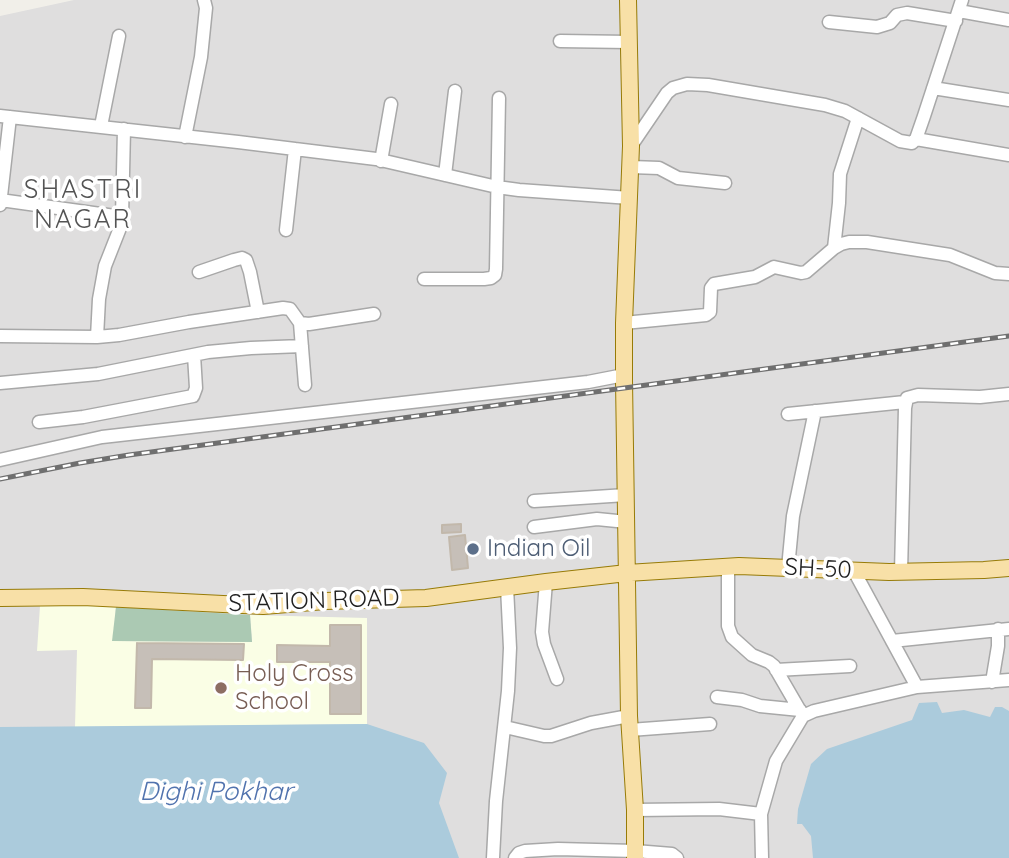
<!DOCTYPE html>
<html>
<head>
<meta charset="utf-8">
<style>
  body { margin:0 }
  canvas { display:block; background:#f1efe9 }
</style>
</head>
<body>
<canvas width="1009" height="858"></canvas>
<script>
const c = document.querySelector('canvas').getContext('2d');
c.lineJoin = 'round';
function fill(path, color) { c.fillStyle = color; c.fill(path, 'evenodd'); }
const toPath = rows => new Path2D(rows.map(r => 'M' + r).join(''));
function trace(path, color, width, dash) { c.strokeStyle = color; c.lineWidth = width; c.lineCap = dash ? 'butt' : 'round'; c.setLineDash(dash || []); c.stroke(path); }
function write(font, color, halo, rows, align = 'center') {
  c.font = font + ' Quicksand,sans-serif'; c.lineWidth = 7; c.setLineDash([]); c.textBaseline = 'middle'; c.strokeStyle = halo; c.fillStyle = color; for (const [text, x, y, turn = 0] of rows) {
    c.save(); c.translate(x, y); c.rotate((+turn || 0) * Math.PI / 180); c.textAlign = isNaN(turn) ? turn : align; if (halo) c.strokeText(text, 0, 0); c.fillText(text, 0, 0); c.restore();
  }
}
fill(toPath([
  [74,0,1009,0,1009,858,0,858,0,16]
]), '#dfdede');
fill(toPath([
  [82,604,116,607,113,641,252,642,250,615,367,618,367,724,75,727,77,650,37,651,40,606]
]), '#fafee5');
fill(toPath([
  [116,607,250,615,252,642,112,641]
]), '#abc9b3');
fill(toPath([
  [937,702,942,713,964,710,990,717,995,707,1002,707,1009,711,1009,858,813,858,811,836,802,824,797,824,798,809,811,764,827,749,912,720,919,703],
  [367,724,424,743,447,773,439,803,459,858,0,858,0,727]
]), '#abcbdc');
const building = toPath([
  [461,524,461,532,442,533,442,525,461,524],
  [465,535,468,568,452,570,449,537,465,535],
  [330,625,361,625,361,714,330,714,330,662,277,662,277,645,330,646,330,625],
  [137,643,244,644,243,660,152,659,151,708,135,708,137,643]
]);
fill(building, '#c6bfb8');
trace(building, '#c2b8ab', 2);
const minor = toPath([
  [959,11,1009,20],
  [829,22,877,27,890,23,897,15,907,13,956,21],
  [560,41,629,42],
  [933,88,1009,100],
  [0,116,238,142,376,159,497,187,519,190,630,198],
  [101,126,119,36],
  [185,137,201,57,206,8,204,0],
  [916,139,1009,155],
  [631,146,667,93,673,88,687,84,708,85,825,105,845,111,900,141,912,143,916,139,924,116,962,0],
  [381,161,391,104],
  [631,167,659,168,678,178,725,183],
  [445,175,455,91],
  [0,200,122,217],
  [0,205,10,117],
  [286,230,295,149],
  [834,248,839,203,840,174,858,118],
  [199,272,234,260,242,258,246,260,250,272,258,312],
  [424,279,484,279,491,278,495,275,496,269,499,98],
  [300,323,305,385],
  [624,323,706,315,710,312,711,288,714,284,755,277,774,267,801,273,806,272,834,248,841,244,849,242,867,242,950,255,995,273,1009,274],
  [0,336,97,337,119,335,189,322,283,308,290,309,300,323,309,324,374,314],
  [97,337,99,299,105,266,120,228,122,217,124,129],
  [0,383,98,374,208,352,251,348,302,346],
  [788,414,905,402],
  [39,422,83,417,193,396,196,388,194,355],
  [0,460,102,437,588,382,624,375],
  [534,501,626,495],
  [534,527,597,519,627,522],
  [728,567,728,626,732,637,752,655,769,662,774,666,803,716],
  [788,568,793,516,815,411],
  [854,571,917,687],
  [901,572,905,408,907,398,918,395,980,397,1009,394],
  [546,582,542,632,544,644,557,679],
  [892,641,1009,629],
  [776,670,850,666],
  [992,682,998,646,998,629],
  [717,697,742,700,760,706,800,710],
  [505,727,544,736,551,736,591,723,629,716],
  [630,730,710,724],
  [635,810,719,809,761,814],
  [493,858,496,801,508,691,510,648,507,587],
  [515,858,519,853,525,851,558,849,635,851,672,854,677,858],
  [762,858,761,814,776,761,803,716,814,711,917,687,1009,680]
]);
const major = toPath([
  [628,0,631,146,624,323,624,381,629,716,635,810,635,858],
  [0,598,83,597,263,606,325,601,426,598,546,582,627,573,739,566,889,572,984,570,1009,568]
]);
trace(minor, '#a8a8a8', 15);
trace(major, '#977b07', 18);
trace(minor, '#fff', 12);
trace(major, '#f8e0a7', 16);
const rail = toPath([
  [0,479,80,463,129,455,1009,336]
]);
trace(rail, '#6f6f6f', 5);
trace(rail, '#fff', 2.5, [8]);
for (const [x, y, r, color] of [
  [473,549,7,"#5c6f8a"],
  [221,688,7,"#8d6e63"]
]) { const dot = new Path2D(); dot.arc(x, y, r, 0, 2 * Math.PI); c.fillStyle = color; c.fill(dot); trace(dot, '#fff', 2.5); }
write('24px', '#4e5e75', '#fff', [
  ["Indian Oil",487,549]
], 'left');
write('24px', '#212121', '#fff', [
  ["SH-50",818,569,3],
  ["STATION ROAD",314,601,-2]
]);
write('24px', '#785e54', '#fff', [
  ["Holy Cross",235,674],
  ["School",235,702]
], 'left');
c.letterSpacing = '2px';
write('26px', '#545454', '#fff', [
  ["SHASTRI",83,190],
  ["NAGAR",83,220]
]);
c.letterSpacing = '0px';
write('italic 26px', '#5173ae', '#fff', [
  ["Dighi Pokhar",216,792]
]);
</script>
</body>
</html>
